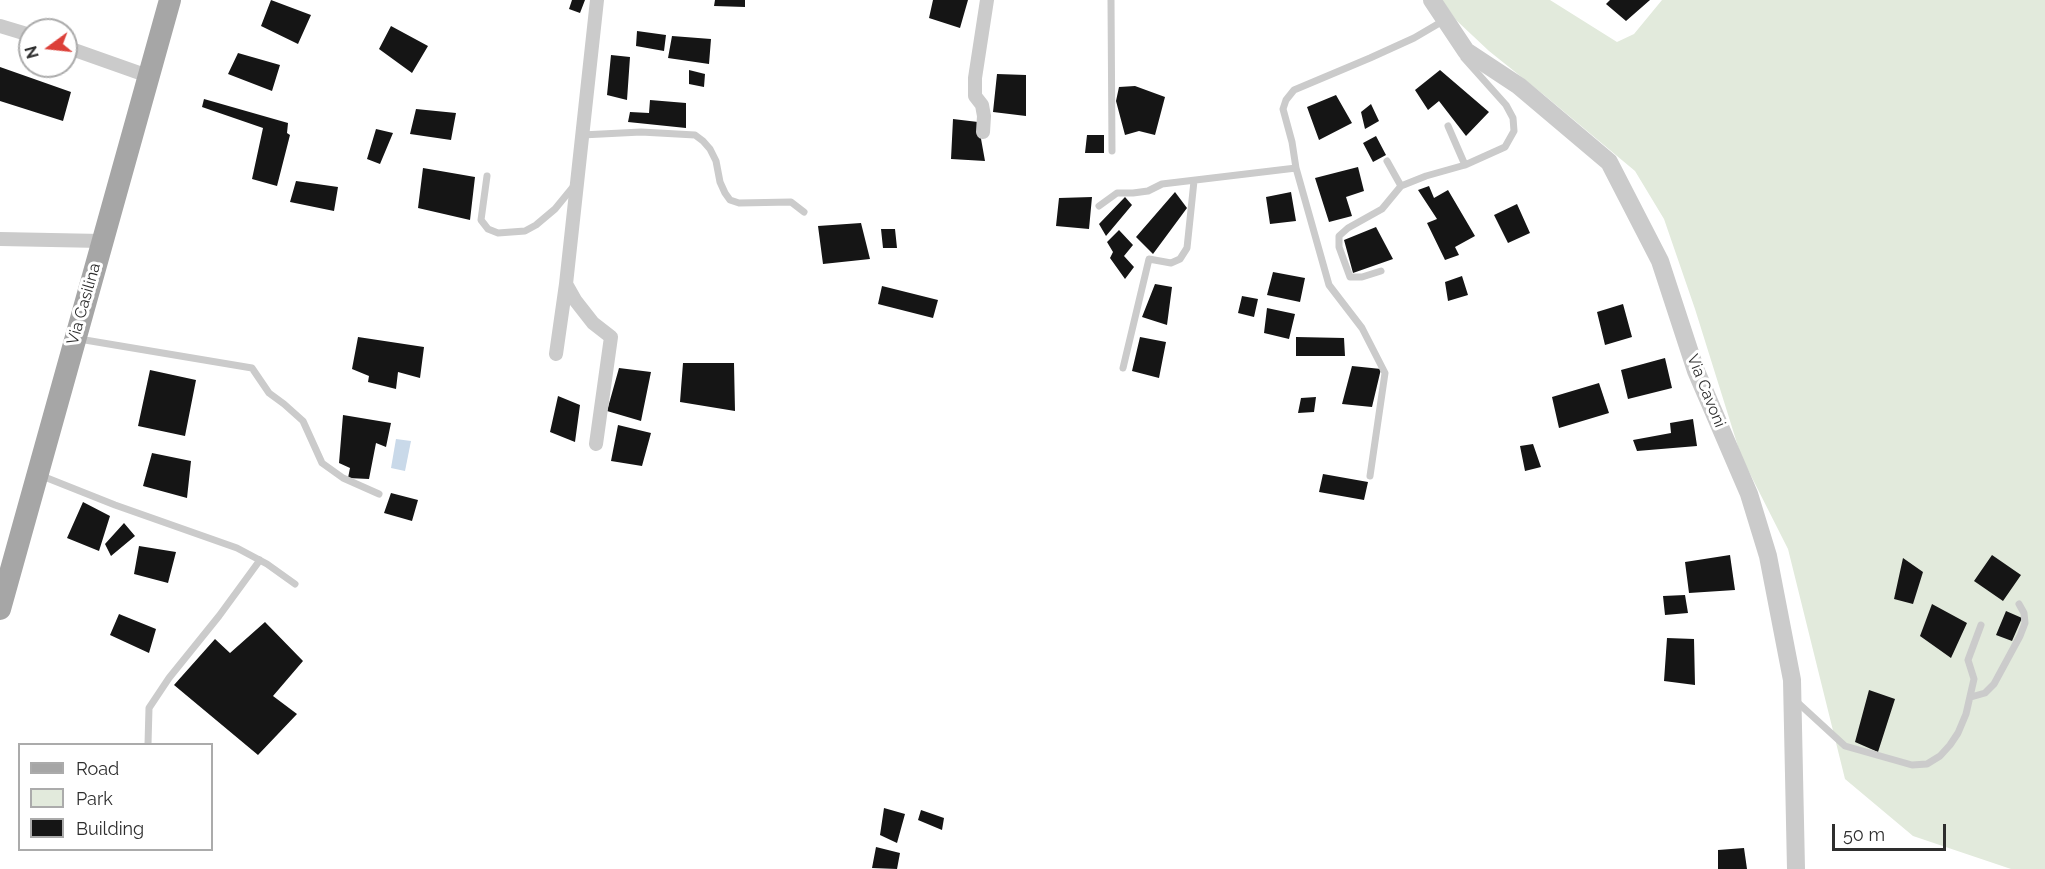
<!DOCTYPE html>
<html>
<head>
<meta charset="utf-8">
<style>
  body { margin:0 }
  #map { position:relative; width:2045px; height:869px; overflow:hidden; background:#fff; font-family:Raleway,sans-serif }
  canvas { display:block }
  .legend { position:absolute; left:18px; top:743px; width:195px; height:108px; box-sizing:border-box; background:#fff; border:2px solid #ababab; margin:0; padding:8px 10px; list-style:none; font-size:18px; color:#2e2e2e }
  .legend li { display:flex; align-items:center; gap:12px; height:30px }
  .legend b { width:30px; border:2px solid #ababab }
  .north { position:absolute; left:18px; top:18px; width:60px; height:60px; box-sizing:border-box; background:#fff; border:2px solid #ababab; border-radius:50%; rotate:255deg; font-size:16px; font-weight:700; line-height:24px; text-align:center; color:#2e2e2e }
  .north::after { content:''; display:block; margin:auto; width:21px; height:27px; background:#dc4039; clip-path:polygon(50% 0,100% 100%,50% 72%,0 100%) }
  .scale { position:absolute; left:1832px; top:824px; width:114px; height:27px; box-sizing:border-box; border:3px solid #2e2e2e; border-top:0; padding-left:8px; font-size:18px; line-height:21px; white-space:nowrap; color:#2e2e2e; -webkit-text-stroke:4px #fff; paint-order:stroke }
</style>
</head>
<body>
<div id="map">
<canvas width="2045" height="869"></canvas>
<ul class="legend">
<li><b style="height:8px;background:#a6a6a6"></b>Road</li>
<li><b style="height:16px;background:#e2eadc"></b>Park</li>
<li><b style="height:16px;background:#151515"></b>Building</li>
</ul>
<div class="north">N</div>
<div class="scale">50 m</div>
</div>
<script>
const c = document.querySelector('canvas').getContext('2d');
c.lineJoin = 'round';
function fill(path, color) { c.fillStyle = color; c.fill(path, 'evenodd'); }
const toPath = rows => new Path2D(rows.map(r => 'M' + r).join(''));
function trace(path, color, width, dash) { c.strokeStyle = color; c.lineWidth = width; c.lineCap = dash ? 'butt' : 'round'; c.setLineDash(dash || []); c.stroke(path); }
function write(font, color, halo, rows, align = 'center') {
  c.font = font + ' Raleway,sans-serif'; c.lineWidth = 6; c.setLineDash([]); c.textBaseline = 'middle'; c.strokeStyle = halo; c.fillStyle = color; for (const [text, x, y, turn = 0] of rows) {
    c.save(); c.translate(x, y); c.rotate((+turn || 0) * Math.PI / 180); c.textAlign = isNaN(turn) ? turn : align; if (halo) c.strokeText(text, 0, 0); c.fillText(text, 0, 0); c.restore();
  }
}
fill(toPath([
  [1442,0,1550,0,1617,42,1634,34,1662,0,2045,0,2045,869,2011,869,1913,836,1845,779,1788,549,1741,456,1695,309,1664,219,1635,171,1544,95,1489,51,1456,20]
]), '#e2eadc');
fill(toPath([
  [396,439,411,441,405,471,391,468]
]), '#c9d9e9');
fill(toPath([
  [271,0,311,15,298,44,261,26],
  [572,0,585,0,580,13,569,9],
  [715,0,745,0,745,7,714,6],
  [933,0,968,0,960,28,929,18],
  [1610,0,1650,0,1626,21,1606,4],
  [391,26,428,46,412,73,379,49],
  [637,31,666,35,664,51,636,46],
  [672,36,711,39,709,64,668,58],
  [238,53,280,65,272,91,228,74],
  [611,55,630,57,627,100,607,95],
  [0,67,71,92,63,121,0,101],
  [689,70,705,74,704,87,689,84],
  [1440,70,1489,112,1466,136,1439,101,1428,110,1415,90],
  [997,74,1026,75,1026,116,993,112],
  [1135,86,1165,97,1155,135,1139,131,1125,135,1116,101,1119,87],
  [1336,95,1352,123,1319,140,1307,107],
  [204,99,288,123,287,133,290,135,277,186,252,179,263,128,202,107],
  [650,100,686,103,686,128,628,122,630,112,649,113],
  [1371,104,1379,121,1365,129,1361,112],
  [416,109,456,113,451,140,410,134],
  [953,119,978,122,985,161,951,159],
  [376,129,393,133,380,164,367,159],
  [1087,135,1104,135,1104,153,1085,153],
  [1376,136,1386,155,1373,162,1363,143],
  [1358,167,1364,191,1346,197,1352,216,1329,222,1315,178],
  [423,168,475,177,470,220,418,208],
  [296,181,338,187,334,211,290,202],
  [1429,186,1434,198,1448,190,1475,236,1455,247,1459,255,1445,260,1427,223,1437,219,1418,190],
  [1175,192,1187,208,1153,254,1136,237],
  [1291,192,1296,221,1270,224,1266,197],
  [1092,197,1089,229,1056,226,1059,198],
  [1125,197,1132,205,1106,236,1099,224],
  [1517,204,1530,233,1508,243,1494,215],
  [861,223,870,259,823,264,818,226],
  [1376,227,1393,259,1353,273,1344,240],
  [881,229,895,229,897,248,883,248],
  [1119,230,1133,245,1124,256,1134,267,1125,279,1110,258,1113,252,1107,242],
  [1273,272,1305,278,1300,302,1267,295],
  [1462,276,1468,295,1448,301,1445,282],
  [1155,284,1172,287,1167,325,1142,317],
  [882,286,938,300,933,318,878,304],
  [1242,296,1258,299,1254,317,1238,313],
  [1623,304,1632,337,1605,345,1597,312],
  [1267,308,1295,314,1289,339,1264,333],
  [358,337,424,347,420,378,398,372,396,389,368,382,369,376,352,369],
  [1140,337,1166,342,1159,378,1132,371],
  [1296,337,1344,338,1345,356,1296,356],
  [1665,358,1672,388,1628,399,1621,370],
  [683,363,734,363,735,411,680,402],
  [1352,366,1381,369,1372,407,1342,404],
  [619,368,651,372,641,421,607,411],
  [150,370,196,380,185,436,138,426],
  [1599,383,1609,413,1559,428,1552,397],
  [558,396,580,405,575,442,550,432],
  [1316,397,1314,412,1298,413,1301,398],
  [343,415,391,423,386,447,376,443,369,479,348,478,350,468,339,463],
  [1693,419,1697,446,1637,451,1633,440,1671,433,1670,423],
  [618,425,651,433,642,466,611,461],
  [1533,444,1541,467,1525,471,1520,446],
  [152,453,191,461,187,498,143,486],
  [1323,474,1368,482,1364,500,1319,492],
  [391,493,418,500,412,521,384,513],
  [83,502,110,516,99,551,67,538],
  [124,523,135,536,111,556,105,544],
  [139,546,176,552,168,583,134,574],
  [1730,555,1735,590,1689,593,1685,562],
  [1992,555,2021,575,2003,601,1974,581],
  [1903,558,1923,572,1913,604,1894,599],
  [1685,595,1688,613,1665,615,1663,596],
  [1932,604,1967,623,1951,658,1920,636],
  [2006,611,2022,618,2012,641,1996,635],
  [119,614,156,629,149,653,110,635],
  [265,622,303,661,273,696,297,714,258,755,174,685,215,639,230,653],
  [1667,638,1694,639,1695,685,1664,681],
  [1869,690,1895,699,1878,752,1855,742],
  [884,808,905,814,897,843,880,835],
  [921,810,944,818,942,830,918,820],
  [876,847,900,853,897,869,872,868],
  [1744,848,1747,869,1718,869,1718,850]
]), '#151515');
trace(toPath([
  [1111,0,1112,151],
  [1448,126,1465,165],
  [582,135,641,132,695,135,703,141,710,149,716,161,720,182,725,193,730,200,739,203,791,202,804,212],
  [1387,161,1401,186],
  [1296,168,1292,142,1283,109,1286,100,1294,90,1370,58,1414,38,1443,21],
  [487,176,481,220,488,229,498,233,525,231,536,225,555,209,573,187],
  [1099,206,1117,193,1133,193,1148,191,1162,184,1296,168,1329,285,1362,328,1385,373,1370,476],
  [1381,271,1362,277,1350,277,1339,247,1339,236,1348,228,1382,209,1401,186,1426,176,1465,165,1505,147,1514,131,1513,118,1506,105,1464,58],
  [79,339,252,368,269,393,284,404,303,421,322,463,343,478,379,494],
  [1123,368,1149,259,1171,263,1180,259,1187,248,1194,181],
  [42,476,115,505,237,548,267,564,295,584],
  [1971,697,1985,693,1994,684,2020,636,2025,623,2024,613,2019,604],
  [1796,701,1845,746,1912,765,1927,764,1940,756,1950,745,1958,733,1966,714,1974,679,1968,660,1981,625],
  [148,744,149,708,169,678,219,616,260,560]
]), '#cbcbcb', 7);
trace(toPath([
  [0,26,30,35],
  [66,47,148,76],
  [983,132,984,116,982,105,975,96,975,78,987,0],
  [0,239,102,241],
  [556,354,566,284],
  [596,444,611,337,593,323,575,300,566,284,597,0]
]), '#cbcbcb', 14);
trace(toPath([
  [1432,0,1466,51,1519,86,1609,162,1660,261,1696,371,1749,494,1768,556,1792,680,1796,869]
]), '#cbcbcb', 18);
trace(toPath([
  [0,609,170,0]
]), '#a6a6a6', 22);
write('16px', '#2e2e2e', '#fff', [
  ["Via Casilina",84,304,-74],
  ["Via Cavoni",1706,391,68]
]);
</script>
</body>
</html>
